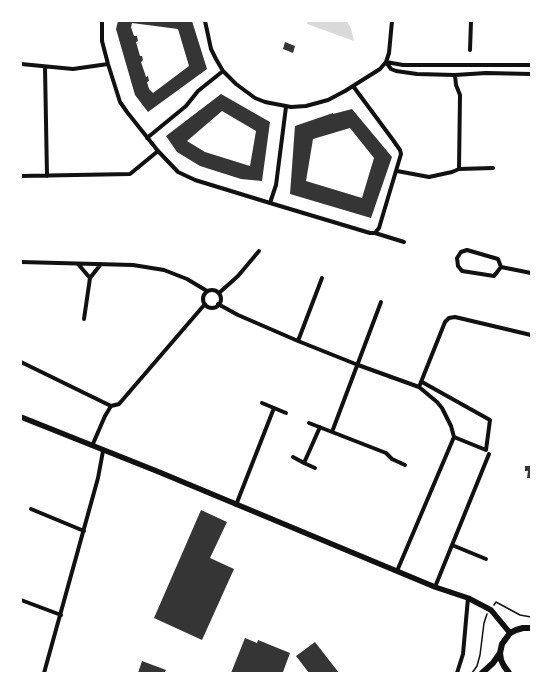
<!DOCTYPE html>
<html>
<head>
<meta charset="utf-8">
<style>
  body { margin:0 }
  #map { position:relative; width:552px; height:694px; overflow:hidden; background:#fff; font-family:"IBM Plex Sans",sans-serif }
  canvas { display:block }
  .frame { position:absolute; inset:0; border:22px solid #fff; pointer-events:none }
</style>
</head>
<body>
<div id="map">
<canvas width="552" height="694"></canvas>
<div class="frame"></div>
</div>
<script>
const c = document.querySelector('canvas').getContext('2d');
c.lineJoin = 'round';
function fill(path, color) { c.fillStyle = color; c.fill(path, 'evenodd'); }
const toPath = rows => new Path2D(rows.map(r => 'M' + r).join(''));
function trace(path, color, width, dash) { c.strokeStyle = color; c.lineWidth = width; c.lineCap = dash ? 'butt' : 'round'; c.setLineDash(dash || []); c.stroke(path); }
fill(toPath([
  [307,21,347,21,351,29,354,41,307,24]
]), '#d9d9d9');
fill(toPath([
  [118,21,192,21,207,69,148,112,135,95,116,29],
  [132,23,178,29,189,66,153,93,149,89,147,82,149,81,148,76,146,77,141,62,143,60,142,56,140,56,136,42,138,41,137,36,134,36,131,27],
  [285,42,295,46,293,53,283,49],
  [221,94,270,122,262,181,241,179,200,166,177,152,166,136],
  [222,111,256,131,250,166,205,152,187,141],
  [352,109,392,157,371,218,290,194,295,126,333,113,333,114],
  [350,128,374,158,362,198,306,181,313,139],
  [525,466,531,466,531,478,527,478,528,471,525,471],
  [201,510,227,522,210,558,234,569,202,640,154,618],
  [245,638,257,643,258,640,290,653,283,672,286,673,231,673],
  [315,642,339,673,309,673,296,656],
  [142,661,166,670,164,673,138,673]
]), '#353535');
trace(toPath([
  [494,605,496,602,520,615,531,617],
  [472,673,477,666,480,655,484,623,487,614]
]), '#111', 1.5);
trace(toPath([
  [102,21,102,41,108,64,120,102,127,112,158,151,178,172,195,180,270,203,370,233,375,233,379,228,401,154,400,150,393,140,353,86],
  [205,21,211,49,216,59,223,71,236,84,255,98,265,102,291,107,306,106,328,100,345,91,380,69,386,62,389,53,392,21],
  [470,50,471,21],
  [386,62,391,69,396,71,417,74,455,75,486,73,531,74],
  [386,62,403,65,531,65],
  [21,64,73,69,108,64],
  [45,67,47,176],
  [455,75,456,85,460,95,459,169],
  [147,138,186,106,198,91,223,71],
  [397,171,429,177,452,172,459,169,493,168],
  [21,176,130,174,158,151],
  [270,203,276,185,286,107],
  [375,233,404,242],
  [467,250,498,259,501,267,494,276,462,271,458,266,457,258,461,252,467,250],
  [21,262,133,265,164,270,187,279,207,291],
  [78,264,90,278,84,319],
  [501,267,531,273],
  [90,278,101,264],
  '203 299a9 9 0 1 1 18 0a9 9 0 1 1-18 0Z',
  [219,293,238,276,259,251],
  [218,304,238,315,298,341,358,365,419,387,437,402,442,408,451,426,454,437],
  [298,341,322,278],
  [21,362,111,406],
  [422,382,490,420,486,450,454,437],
  [419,387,445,322,449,318,455,317,531,335],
  [274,408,286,413],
  [309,423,386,453,392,459,405,465],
  [332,432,381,302],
  [92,446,105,416,111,406,119,404,205,304],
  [293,457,304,463,320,427],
  [304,463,315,468],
  [236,505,274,408,262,403],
  [31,509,84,531],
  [452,545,486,559],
  [397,571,454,437],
  [435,587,489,454],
  [21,600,61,615],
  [44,673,98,478,103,451],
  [457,673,463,654,468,598]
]), '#111', 4);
trace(toPath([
  [21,417,159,472,435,587,468,598,491,610,510,633]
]), '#111', 5.5);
trace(toPath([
  [482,673,493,663,500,653],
  [509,673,504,666,501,660,500,653,502,644,510,633,516,630,523,628,531,628]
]), '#111', 6);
</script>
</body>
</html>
